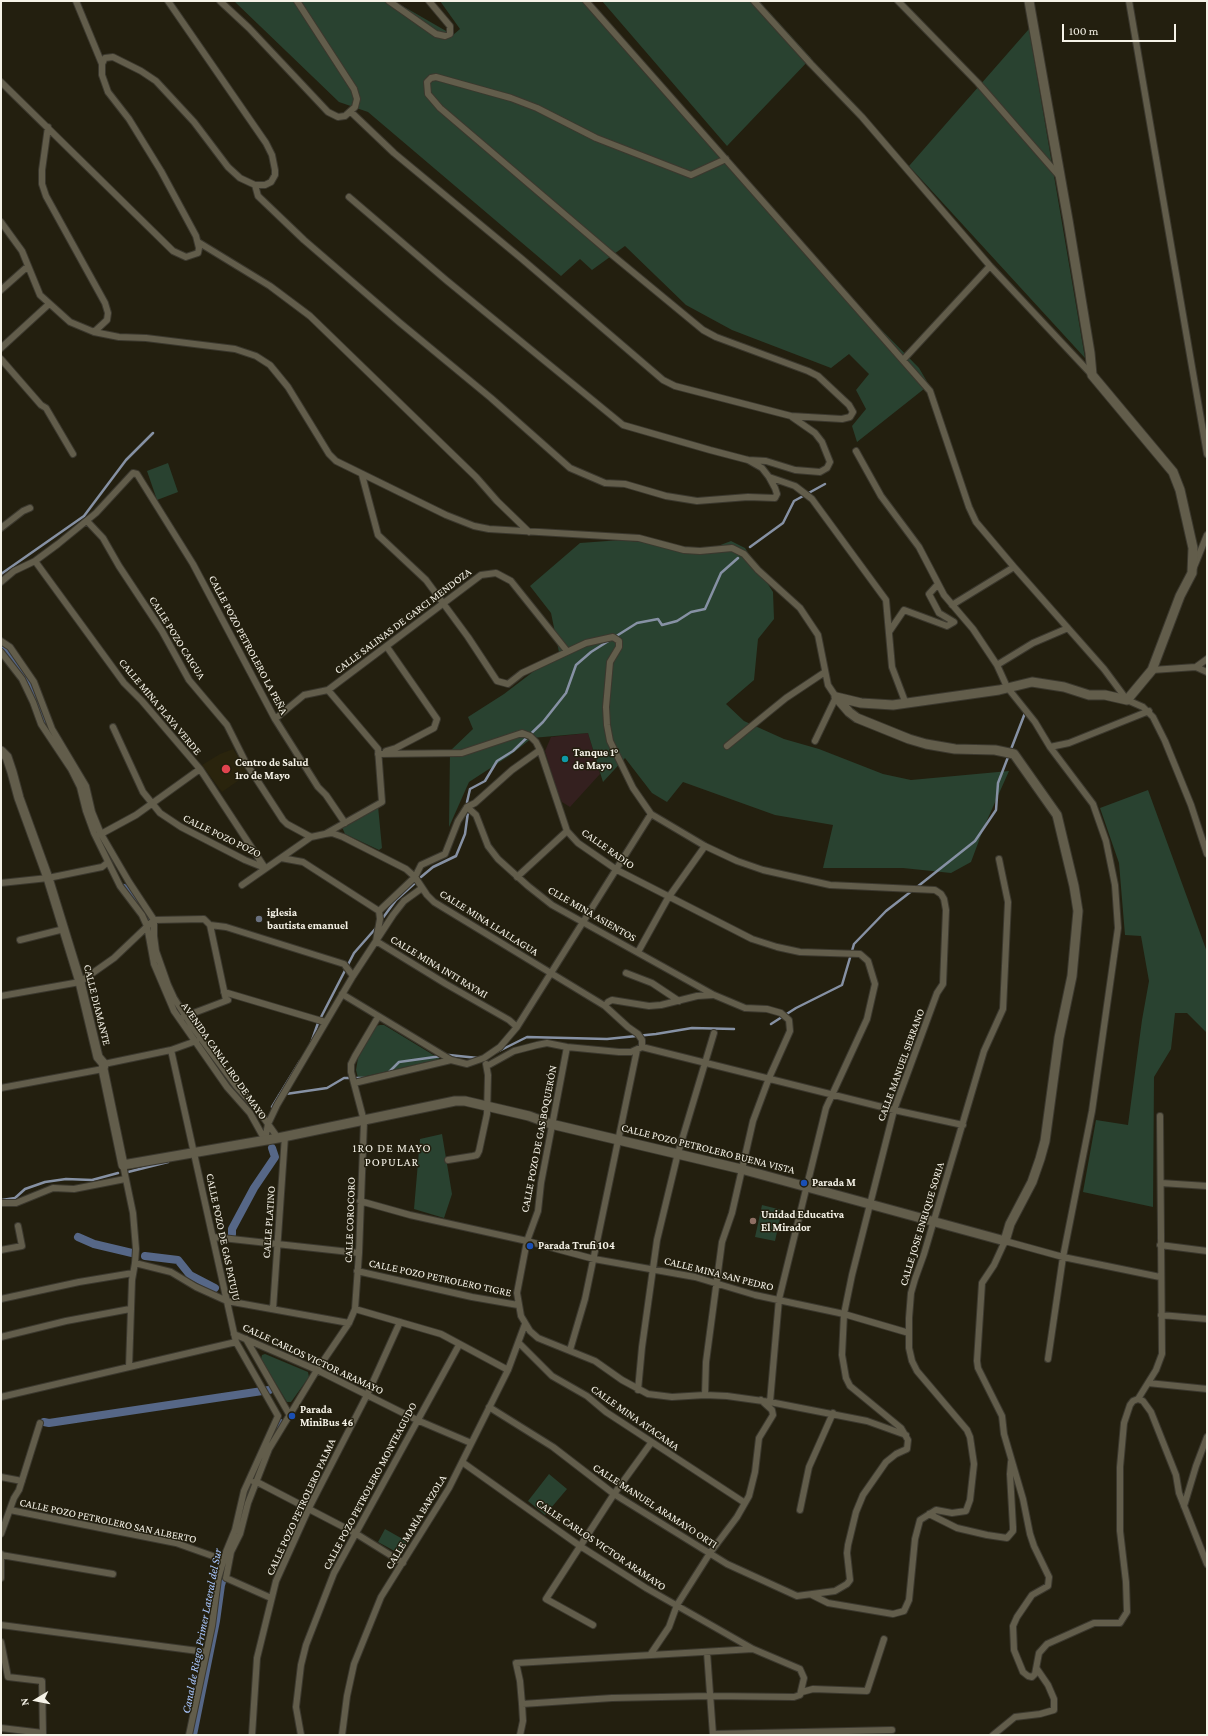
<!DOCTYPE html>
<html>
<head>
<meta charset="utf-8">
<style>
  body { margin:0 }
  #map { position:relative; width:1208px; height:1736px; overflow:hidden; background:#231f0f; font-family:"Crimson Pro",serif }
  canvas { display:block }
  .frame { position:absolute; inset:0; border:2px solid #f5f2e7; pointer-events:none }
  .north { position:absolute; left:16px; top:1680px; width:40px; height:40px; -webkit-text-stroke:3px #231f0f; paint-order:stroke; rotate:260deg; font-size:11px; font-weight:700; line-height:16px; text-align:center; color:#f5f2e7 }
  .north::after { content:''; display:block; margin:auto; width:14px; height:18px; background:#f5f2e7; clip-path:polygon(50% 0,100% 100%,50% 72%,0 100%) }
  .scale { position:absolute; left:1062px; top:24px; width:114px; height:18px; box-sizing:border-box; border:2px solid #f5f2e7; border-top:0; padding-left:5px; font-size:12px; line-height:14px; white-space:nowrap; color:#f5f2e7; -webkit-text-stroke:3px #231f0f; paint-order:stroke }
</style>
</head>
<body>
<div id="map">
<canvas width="1208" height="1736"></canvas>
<div class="frame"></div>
<div class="north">N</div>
<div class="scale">100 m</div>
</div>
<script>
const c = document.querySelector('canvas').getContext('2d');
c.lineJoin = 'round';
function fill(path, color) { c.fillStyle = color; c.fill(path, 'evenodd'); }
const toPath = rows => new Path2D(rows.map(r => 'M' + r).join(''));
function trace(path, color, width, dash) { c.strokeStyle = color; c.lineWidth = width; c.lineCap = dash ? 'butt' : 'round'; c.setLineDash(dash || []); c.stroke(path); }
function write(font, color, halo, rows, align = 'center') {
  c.font = font + ' "Crimson Pro",serif'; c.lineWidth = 3; c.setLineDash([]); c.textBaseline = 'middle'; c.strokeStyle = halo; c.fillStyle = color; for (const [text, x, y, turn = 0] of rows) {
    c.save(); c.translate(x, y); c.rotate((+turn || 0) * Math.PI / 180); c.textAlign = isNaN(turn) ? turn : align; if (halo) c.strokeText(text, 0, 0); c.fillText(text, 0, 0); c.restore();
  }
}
fill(toPath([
  [233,749,249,773,222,792,202,765,220,754]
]), '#2a240d');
fill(toPath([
  [588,733,600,774,570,807,562,802,557,791,545,751,551,737]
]), '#34201f');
fill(toPath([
  [234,1,394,1,453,35,460,29,440,1,587,1,811,258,919,368,929,385,857,442,852,426,866,409,856,390,869,374,849,354,831,368,732,330,686,305,625,246,592,270,580,259,561,276,368,112,339,102],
  [602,1,759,1,811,58,727,146],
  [1029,29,1085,358,909,166],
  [168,463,178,492,157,500,147,471],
  [621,540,670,545,702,552,731,541,745,548,773,592,774,619,758,639,754,680,726,704,744,721,784,739,819,749,883,774,911,780,1009,771,984,827,971,862,951,873,903,868,823,868,833,825,775,815,683,782,667,802,652,793,625,758,603,782,588,733,532,738,509,756,469,782,449,827,450,751,473,729,468,717,504,694,559,652,551,613,530,586,580,543],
  [1148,790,1207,952,1207,1033,1187,1013,1175,1013,1171,1049,1154,1077,1153,1207,1083,1192,1096,1120,1128,1125,1142,1020,1149,981,1141,936,1125,935,1119,863,1100,808],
  [378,806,382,848,379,850,345,834,342,827],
  [380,1025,384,1025,440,1059,358,1078,356,1070,358,1058,376,1026],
  [442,1134,452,1194,444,1218,414,1209,420,1139],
  [762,1205,782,1210,775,1241,755,1237],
  [265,1354,308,1372,309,1377,291,1402,287,1402,261,1359,262,1355],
  [549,1474,567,1489,545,1515,528,1501],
  [385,1529,408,1542,400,1554,378,1542]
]), '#294230');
trace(toPath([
  [750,547,783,523,794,501,825,484],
  [1,574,84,516,126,460,153,433],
  [467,802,470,789,485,781,497,761,513,751,543,722,566,693,576,665,591,652,637,623,658,619,662,625,677,621,691,612,705,609,721,573,738,558],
  [421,877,433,867,456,856,465,834,468,812],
  [917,887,975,841,996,810,998,783,1025,713],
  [382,919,396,900,415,883],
  [771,1024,796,1008,842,985,854,944,886,911,913,890],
  [311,1043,318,1023,354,953,376,928],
  [497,1052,527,1037,607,1039,656,1034,692,1028,734,1029],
  [388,1073,399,1062,449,1055,478,1058],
  [279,1095,327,1088,344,1078,365,1078],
  [272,1107,300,1061],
  [128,1172,168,1162],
  [2,1200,15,1198,25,1189,45,1182,66,1179,92,1180,118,1173]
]), '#8691a4', 2.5);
trace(toPath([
  [1,647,5,650,30,686,45,725,52,735],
  [124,888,147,913,153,939],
  [232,1234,232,1229,254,1188,275,1157,272,1148],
  [78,1237,94,1244,132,1253],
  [145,1256,178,1260,190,1275,215,1288],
  [44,1422,49,1423,269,1390],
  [271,1437,279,1422],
  [193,1735,216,1621,221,1585,226,1568]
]), '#566787', 8);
const street = toPath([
  [76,1,102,64],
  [220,1,249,28,328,112,338,117,345,116,355,107,357,99,354,89,297,1],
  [389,1,436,34,445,36,450,34,450,26,429,1],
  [586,1,930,391,969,507,976,522,1014,567,1104,669,1127,700,1143,707,1153,717,1165,741,1191,805,1207,854],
  [754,1,811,64,862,117,990,266,1092,375],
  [898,1,978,83,1060,177],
  [1129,1,1207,454],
  [1,82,173,251,186,257,198,253,199,248,196,236,161,171,129,119,108,92,102,75,102,64,105,58,113,57,141,71,156,81,194,122,228,167,240,178,255,185,265,185,271,182,275,175,275,170,272,155,266,143,168,1],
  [351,112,394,153,522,259,663,380,675,386,791,416,842,419,850,417,853,412,849,405,818,376,808,371,716,337,703,330,611,254,440,108,428,94,427,82,431,78,436,77,511,98,537,108,596,138,691,175,726,159],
  [48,127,42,170,42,184,46,196,105,303,108,313,107,320,94,332],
  [255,185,258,196,304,240,399,322,491,398,570,468,605,483,625,484,666,496,697,501,748,497,775,498,777,494,775,488,769,477,762,468,748,460],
  [349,197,446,280,623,425,710,450,748,460,766,461,795,470,820,472,827,468,830,462,822,442,815,433,792,417],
  [1,222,22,251,40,295,70,322,94,332,119,337,146,338,235,349,256,356,270,365,288,387,329,454,336,461,446,515,474,526,489,529,639,538,684,550,700,551,732,548,744,554,758,570,800,608,818,635,828,685,836,697,815,741],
  [198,242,270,286,310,316,476,477,497,501,529,532],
  [1,290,28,266],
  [1,348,49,304],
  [1,359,41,405,46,408,73,454],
  [903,360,990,266],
  [856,451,881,496,919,547,944,595,973,629,997,665,1007,687,1035,722,1050,747,1093,804,1106,841,1115,885,1118,928,1092,1111,1063,1257,1048,1359],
  [362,475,378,535,426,580,468,637,497,681,508,684,522,673,586,643,613,637,619,641,619,647,610,662,606,707,607,725,610,741,633,788,651,814,705,846,737,861,763,870,830,885,935,890,941,894,944,899,946,910,943,984,937,993,894,1110,852,1275,844,1314,842,1355,846,1378,850,1386,901,1428,908,1440,907,1449,896,1454,886,1462,863,1495,856,1512,848,1545,847,1553,850,1580,847,1584,835,1591,797,1596,727,1564,614,1494,553,1447,489,1407],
  [769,477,795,486,812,499,886,600,892,667,906,704],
  [87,521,103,538,119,566,162,631,189,680,227,725,246,763,283,820,287,824,311,837],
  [1,528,23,511,30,508],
  [35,561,124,683,142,701,200,769,265,868],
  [1194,567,1207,535],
  [1,582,14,571,35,561,58,544,96,513,133,473,137,474,193,564,275,719,318,787,326,795,345,823],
  [952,605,1014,567],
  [889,632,904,610,947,626,954,622,939,613,929,594,938,584],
  [1,641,10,647,34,682,52,729,86,786,92,812,101,834,129,882,154,920,154,936,156,951,168,985,174,998,191,1025,236,1086,258,1110,278,1138],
  [1,652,22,679,33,702,41,724,71,769,80,787,86,811,94,833,120,886,142,915,147,926,154,964,174,1011,227,1087,250,1113,265,1140],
  [997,665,1033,643,1068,628],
  [1196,667,1207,659],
  [1152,670,1196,667,1207,672],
  [275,719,304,695,328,690,481,575,496,573,511,581,567,651],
  [113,727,143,792,160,813,181,827,245,860,265,868],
  [727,746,786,698,825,672],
  [1050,747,1069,743,1149,711],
  [386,751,396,748,434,728,437,719,387,647],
  [378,754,462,753,522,733,530,736,536,742,540,750],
  [467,807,475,803,512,770,540,750,567,831,578,843,617,870,752,939,777,947,800,952,860,954,868,961,875,984,867,1019,826,1108,779,1299,770,1402],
  [101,834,136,815,200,769],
  [325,834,332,833,343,837,406,869,415,877,427,895,434,902,605,1006,628,1027,638,1034,642,1040,642,1047],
  [281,858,303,862,379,911],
  [517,877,567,831],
  [1,883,48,878,102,867,107,863],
  [242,885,311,837,325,834,382,802,378,749,328,690],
  [379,911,415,877,421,865,445,854,458,821,467,807,476,815,488,846,498,859,528,886,552,905,714,995,745,1008,767,1009,781,1013,789,1020,790,1031,769,1078,753,1121,732,1213,722,1242,706,1362,705,1395],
  [379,911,380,919,376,941,446,984,509,1020,517,1027],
  [210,925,226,927,344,964,353,976],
  [20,940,64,929],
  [638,952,668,898,705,846],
  [626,973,652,983,679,1001],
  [224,992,325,1022],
  [342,994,451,1060,467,1064,484,1058,500,1047,517,1027,651,814],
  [1,996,80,982,114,958,154,920,204,919,210,925,226,1000],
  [605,1006,608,1002,612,1000,649,1006,661,1005,697,996,713,995],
  [183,1017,228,1000],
  [567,1047,541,1183,538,1211,527,1241,517,1293,521,1316,530,1331,538,1338,595,1361,622,1380,648,1394,672,1397,705,1395,727,1396,770,1402,867,1421,906,1435],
  [171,1050,236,1342,278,1416,244,1491,235,1530,226,1552,218,1579,212,1626,189,1735],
  [104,1064,171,1050,196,1041],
  [487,1066,514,1051,537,1045,547,1043,567,1047,619,1052,631,1052,642,1047,894,1110,963,1125],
  [354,1083,451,1060],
  [1,1088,103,1069],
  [265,1140,268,1124,277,1105,353,976,393,915,404,901,422,888],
  [448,1160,473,1156,477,1155,479,1151,487,1114,488,1075,486,1064],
  [123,1165,133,1213,136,1249,135,1263,132,1280,129,1367],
  [1161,1183,1207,1186],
  [360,1201,410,1215,527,1241,594,1259,695,1277,755,1295,844,1314,909,1333],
  [1,1203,16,1203,53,1188,74,1189,125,1179],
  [213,1237,359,1253],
  [1160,1245,1207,1251],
  [1,1250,22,1246,18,1226],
  [135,1263,171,1272,196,1287,227,1301,349,1323],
  [357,1271,472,1297,518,1305],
  [1160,1277,1063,1257,1005,1241,994,1265,982,1283,977,1361,978,1368,1002,1416,1004,1434,1023,1499,1030,1534,1034,1546,1049,1577,1048,1586,1032,1595,1017,1617,1013,1626,1014,1650,1023,1672,1028,1676,1032,1677,1035,1674,1039,1653,1047,1644,1094,1623,1120,1623,1127,1612,1126,1582,1120,1531,1120,1467,1124,1423,1130,1405,1133,1401,1138,1399,1143,1401,1151,1412,1176,1475,1179,1493,1207,1564],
  [1,1299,79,1282,133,1273],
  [273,1309,285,1136],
  [355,1309,441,1334,508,1370],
  [1161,1315,1207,1319],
  [234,1334,317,1370,417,1420,471,1443],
  [1,1337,66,1321,130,1309],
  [246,1339,289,1414],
  [519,1343,552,1376,587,1396,606,1412,745,1503],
  [570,1350,585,1299,637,1050],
  [1148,1383,1207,1389],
  [638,1390,642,1347,657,1240,678,1153,714,1033],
  [1,1397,236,1342],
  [1138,1399,1156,1370,1162,1354,1160,1116],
  [462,1462,580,1546,646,1588,753,1649,800,1669,804,1678,800,1695,794,1697,710,1696,612,1698,522,1704],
  [1,1477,22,1481],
  [254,1482,257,1482,355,1533,403,1563],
  [1184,1506,1196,1466,1207,1437],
  [10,1510,176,1543,224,1560],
  [800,1510,809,1467,833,1413],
  [929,1514,957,1528,987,1535,1007,1538,1013,1531,1013,1527,1010,1474,1011,1462],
  [1,1534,14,1498,19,1490,40,1423],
  [1,1554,1,1578],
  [1,1555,113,1574],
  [812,1595,828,1603,893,1614,904,1611,909,1600,915,1539,920,1520,936,1510,952,1513,966,1511,970,1500,974,1464,970,1437,967,1430,917,1371,912,1361,909,1348,909,1318,911,1293,915,1279,924,1254,984,1051,1003,1009,1008,902,999,859],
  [271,1598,226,1578,231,1552,240,1534,248,1503,269,1449,317,1370,349,1323,355,1309,359,1253,364,1121,351,1072,351,1064,355,1056,378,1017],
  [1,1625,206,1652],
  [593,1625,546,1599,614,1494,651,1443],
  [1,1642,8,1677,42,1681,43,1735],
  [707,1652,713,1735],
  [650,1655,669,1627,677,1605,710,1553,737,1517,749,1496,755,1472,759,1438,773,1415,772,1410,761,1400],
  [802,1692,813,1689,867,1691,884,1639],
  [1,1728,43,1733],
  [713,1734,892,1730],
  [252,1735,257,1658,276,1581,309,1508,367,1395,400,1322],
  [301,1735,296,1707,301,1665,306,1645,334,1573,459,1345],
  [342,1735,347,1696,354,1664,381,1597,449,1488,508,1370,525,1324],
  [520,1735,523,1721,522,1704,520,1681,516,1663,753,1649],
  [993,1735,1015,1717,1040,1714,1054,1710,1054,1699,1048,1685,1037,1669]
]);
const secondary = toPath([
  [836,697,861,703,893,705,999,690,1032,682,1064,687,1089,695,1105,695,1127,700,1152,670,1180,596,1192,573,1193,548,1180,490,1173,472,1092,375,1090,353,1068,220,1029,1],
  [1,751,7,757,12,772,19,798,48,878,80,982,98,1057,104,1064,103,1069,123,1165,278,1138,455,1101,465,1101,529,1116,551,1124,741,1169,1005,1241,1010,1224,1032,1182,1040,1159,1045,1141,1059,1038,1072,976,1078,911,1074,886,1057,815,1014,754,995,750,955,749,926,744,909,739,857,718,849,712,836,697]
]);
trace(street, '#3b382e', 8);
trace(secondary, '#3b382e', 11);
trace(street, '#625d4b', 6);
trace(secondary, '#625d4b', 9);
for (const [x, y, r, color] of [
  [565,759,4,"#0f9aa8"],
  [226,769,5,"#e0444e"],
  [259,919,4,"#6b7280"],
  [804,1183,4,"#1a4fb4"],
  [753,1221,4,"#8d6e63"],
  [530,1246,4,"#1a4fb4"],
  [292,1416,4,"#1a4fb4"]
]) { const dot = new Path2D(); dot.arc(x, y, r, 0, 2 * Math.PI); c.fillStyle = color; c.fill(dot); trace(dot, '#231f0f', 1.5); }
write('11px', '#f5f2e7', '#231f0f', [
  ["CALLE SALINAS DE GARCI MENDOZA",403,621,-37],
  ["CALLE POZO CAIGUA",177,638,58],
  ["CALLE POZO PETROLERO LA PEÑA",248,645,62],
  ["CALLE MINA PLAYA VERDE",160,707,50],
  ["CALLE POZO POZO",222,836,26],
  ["CALLE RADIO",608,849,35],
  ["CLLE MINA ASIENTOS",592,914,30],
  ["CALLE MINA LLALLAGUA",489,923,32],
  ["CALLE MINA INTI RAYMI",439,967,31],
  ["CALLE DIAMANTE",97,1005,76],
  ["AVENIDA CANAL 1RO DE MAYO",224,1061,55],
  ["CALLE MANUEL SERRANO",901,1065,-70],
  ["CALLE POZO DE GAS BOQUERÓN",539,1139,-79],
  ["CALLE POZO PETROLERO BUENA VISTA",708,1149,14],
  ["CALLE COROCORO",350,1220,-88],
  ["CALLE PLATINO",269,1222,-86],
  ["CALLE JOSE ENRIQUE SORIA",922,1224,-73],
  ["CALLE POZO DE GAS PATUJU",223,1237,78],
  ["CALLE MINA SAN PEDRO",719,1274,14],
  ["CALLE POZO PETROLERO TIGRE",440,1278,12],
  ["CALLE CARLOS VICTOR ARAMAYO",313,1359,25],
  ["CALLE MINA ATACAMA",635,1418,35],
  ["CALLE POZO PETROLERO MONTEAGUDO",370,1486,-62],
  ["CALLE MANUEL ARAMAYO ORTI",655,1506,33],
  ["CALLE POZO PETROLERO PALMA",301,1507,-65],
  ["CALLE POZO PETROLERO SAN ALBERTO",108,1521,12],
  ["CALLE MARÍA BARZOLA",416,1522,-59],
  ["CALLE CARLOS VICTOR ARAMAYO",601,1545,34]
]);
write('bold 11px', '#f5f2e7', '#231f0f', [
  ["Tanque 1°",573,753],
  ["de Mayo",573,766],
  ["Centro de Salud",235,763],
  ["1ro de Mayo",235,776],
  ["iglesia",267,913],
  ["bautista emanuel",267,926],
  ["Parada M",812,1183],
  ["Unidad Educativa",761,1215],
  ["El Mirador",761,1228],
  ["Parada Trufi 104",538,1246],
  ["Parada",300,1410],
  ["MiniBus 46",300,1423]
], 'left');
c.letterSpacing = '1px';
write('12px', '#f5f2e7', '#231f0f', [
  ["1RO DE MAYO",392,1148],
  ["POPULAR",392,1162]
]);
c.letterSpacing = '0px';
write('italic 12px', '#a9c6fe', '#231f0f', [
  ["Canal de Riego Primer Lateral del Sur",202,1631,-79]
]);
</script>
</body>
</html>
